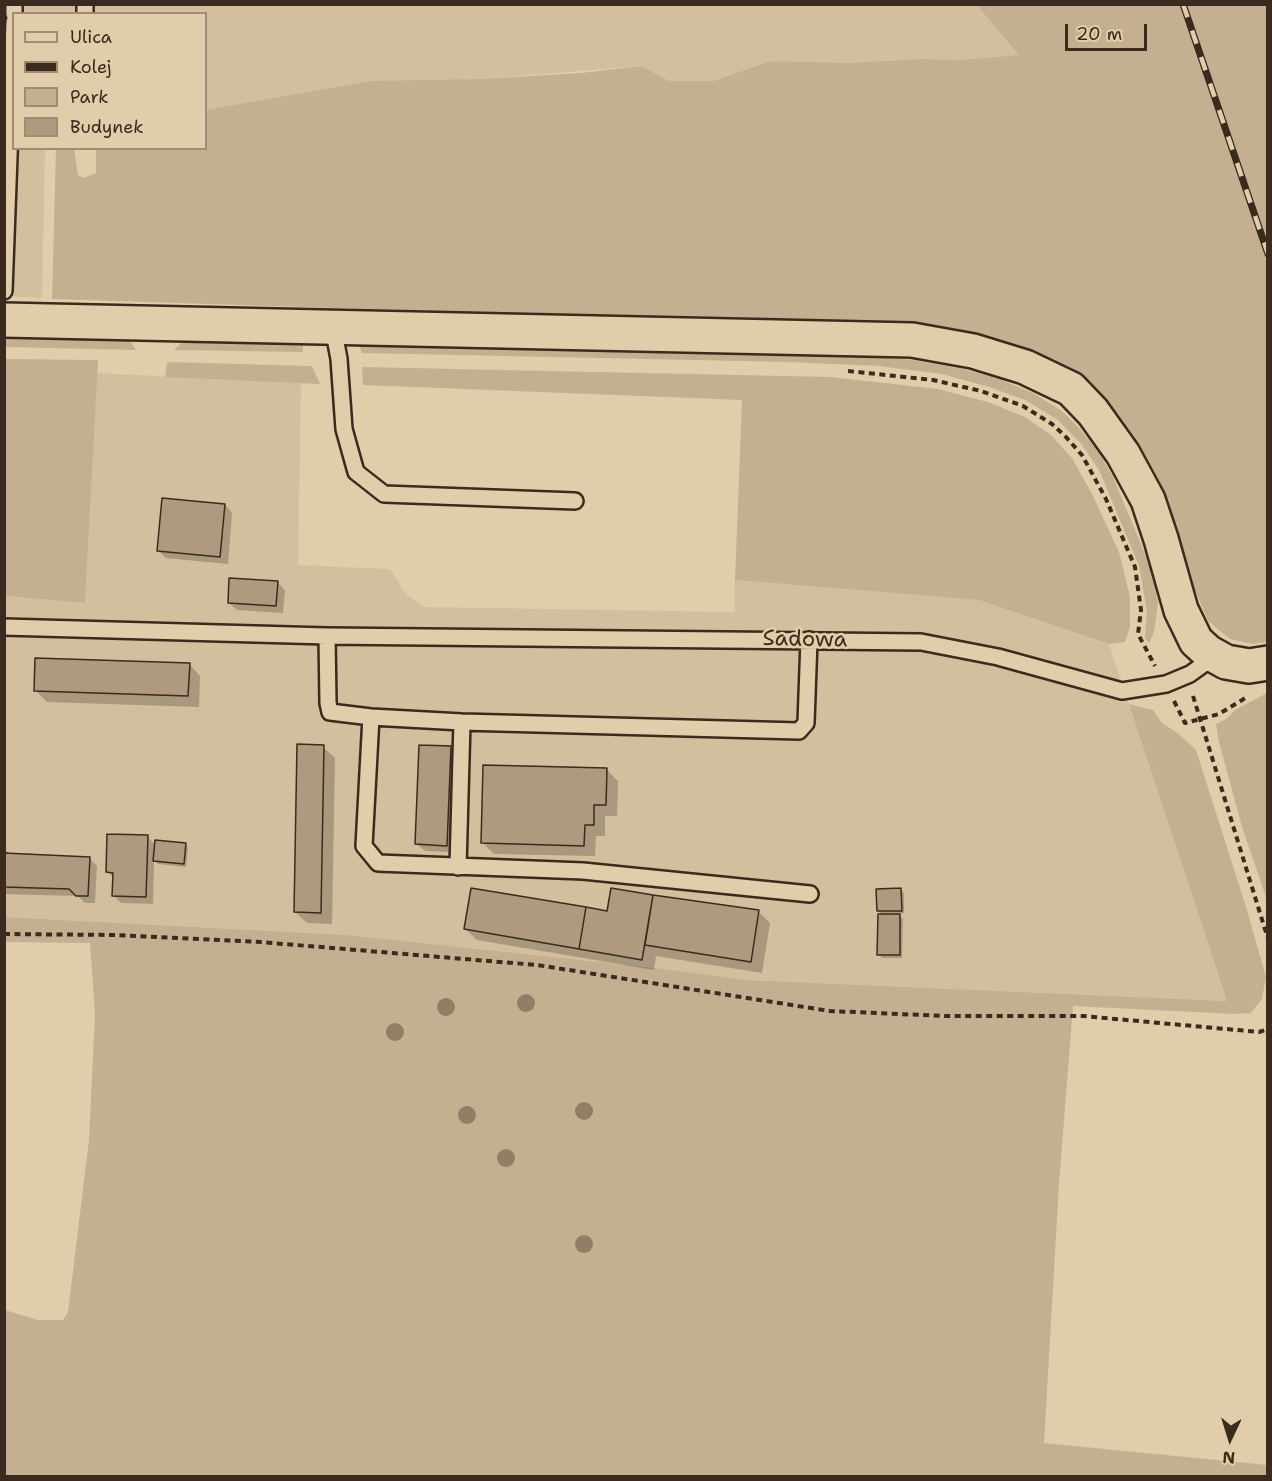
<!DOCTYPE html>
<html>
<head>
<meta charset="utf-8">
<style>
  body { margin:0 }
  #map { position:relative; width:1272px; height:1481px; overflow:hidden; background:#e2cdab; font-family:"Shantell Sans",sans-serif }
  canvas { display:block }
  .frame { position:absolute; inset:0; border:6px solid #3b2a1e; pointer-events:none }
  .legend { position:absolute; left:12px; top:12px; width:195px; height:138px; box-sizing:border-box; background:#e2cdab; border:2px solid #9f8c73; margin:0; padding:8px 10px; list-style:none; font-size:18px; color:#3b2a1e }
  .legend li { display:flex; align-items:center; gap:12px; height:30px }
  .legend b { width:30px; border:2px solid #9f8c73 }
  .north { position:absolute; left:1200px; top:1409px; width:60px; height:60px; -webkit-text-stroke:4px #e2cdab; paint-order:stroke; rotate:184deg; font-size:16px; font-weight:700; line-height:24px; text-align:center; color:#3b2a1e }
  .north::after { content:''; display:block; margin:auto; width:21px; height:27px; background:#3b2a1e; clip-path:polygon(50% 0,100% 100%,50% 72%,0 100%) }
  .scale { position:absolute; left:1065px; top:24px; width:82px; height:27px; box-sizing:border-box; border:3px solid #3b2a1e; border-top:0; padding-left:8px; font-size:18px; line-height:21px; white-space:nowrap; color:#3b2a1e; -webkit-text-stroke:4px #e2cdab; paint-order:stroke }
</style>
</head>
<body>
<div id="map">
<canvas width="1272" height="1481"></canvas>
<div class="frame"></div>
<ul class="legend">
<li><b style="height:8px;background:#e2cdab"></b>Ulica</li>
<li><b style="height:8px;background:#3b2a1e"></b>Kolej</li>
<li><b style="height:16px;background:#c4af91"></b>Park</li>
<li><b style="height:16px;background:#af9a80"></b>Budynek</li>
</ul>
<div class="north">N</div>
<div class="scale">20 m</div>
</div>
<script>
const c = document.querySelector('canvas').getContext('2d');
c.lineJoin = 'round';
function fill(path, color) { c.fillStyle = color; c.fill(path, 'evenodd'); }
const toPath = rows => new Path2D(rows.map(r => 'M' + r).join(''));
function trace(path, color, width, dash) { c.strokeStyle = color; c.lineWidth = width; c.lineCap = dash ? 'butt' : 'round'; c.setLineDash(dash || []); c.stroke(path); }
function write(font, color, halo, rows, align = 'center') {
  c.font = font + ' "Shantell Sans",sans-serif'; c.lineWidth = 5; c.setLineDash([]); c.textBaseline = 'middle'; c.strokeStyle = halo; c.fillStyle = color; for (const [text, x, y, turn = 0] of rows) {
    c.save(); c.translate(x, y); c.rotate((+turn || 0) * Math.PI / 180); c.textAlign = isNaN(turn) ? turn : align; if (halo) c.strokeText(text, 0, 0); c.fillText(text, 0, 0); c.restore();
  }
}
fill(toPath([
  [977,4,1020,55,959,60,922,59,848,63,771,61,713,81,669,82,641,66,482,79,206,112,206,14,14,14,14,148,45,149,42,298,5,296,5,5],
  [97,373,301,383,298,565,390,569,406,594,425,607,735,612,735,580,979,600,1109,644,1227,1001,747,980,656,968,347,935,5,917,4,596,85,603]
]), '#d3be9e');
fill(toPath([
  [977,5,1267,5,1267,642,1252,644,1230,639,1208,621,1192,583,1160,489,1095,391,1062,366,1033,352,969,332,934,327,52,299,56,149,74,149,78,175,83,178,96,173,96,149,206,148,206,110,371,81,482,79,581,73,641,66,669,81,713,81,771,61,848,63,922,59,959,60,1019,55],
  [5,337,116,339,130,341,136,350,5,347],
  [184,341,303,343,303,352,174,350],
  [359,345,853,355,913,360,962,369,999,379,1035,394,1062,411,1080,429,1099,452,1113,477,1151,568,1158,603,1154,632,1149,643,1145,638,1147,611,1139,566,1099,470,1082,445,1058,420,1025,400,989,387,942,374,878,366,788,362,362,353],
  [4,359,98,360,85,603,5,596],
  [167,362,312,366,320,384,165,377],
  [362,367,831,377,938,389,988,402,1025,417,1051,435,1072,458,1092,494,1119,552,1130,597,1130,627,1125,642,1109,644,979,600,735,580,742,400,363,385],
  [1267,693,1267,900,1242,827,1219,742,1216,724,1225,720,1235,710],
  [1129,704,1153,710,1162,723,1179,734,1196,750,1247,910,1266,977,1262,999,1251,1013,1235,1014,1073,1006,1059,1184,1044,1443,1267,1465,1267,1476,5,1476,5,1310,38,1320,63,1320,68,1312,89,1140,95,1015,90,943,5,942,5,917,347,935,656,968,747,980,1227,1001]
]), '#c4af91');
fill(toPath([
  [225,505,232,513,228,564,166,558,159,551],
  [277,582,285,590,283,613,237,610,229,603],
  [189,664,200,676,199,707,47,702,36,691],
  [323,747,335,758,332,924,307,923,295,912],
  [450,748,457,755,454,852,425,851,417,844],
  [607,770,618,781,617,816,605,816,605,836,596,836,595,856,494,854,482,842],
  [147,837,156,845,185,844,188,848,186,867,158,864,154,861,153,904,121,903,113,895,114,878,108,872],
  [4,849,9,853,89,858,97,866,95,903,85,903,78,896,4,894],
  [612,890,758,911,770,923,762,973,656,956,654,970,477,940,465,929,608,913],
  [901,890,904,893,904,913,898,914,903,919,902,958,882,958,879,954,883,915,878,911]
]), '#0003');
const building = toPath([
  [162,498,225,504,220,557,157,551,162,498],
  [229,578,278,581,276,606,228,603,229,578],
  [35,658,190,663,188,696,34,691,35,658],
  [297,744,324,745,321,913,294,912,297,744],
  [419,745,451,746,447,846,415,844,419,745],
  [483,765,607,768,606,805,594,805,594,825,585,825,584,846,481,843,483,765],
  [107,834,148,835,146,897,112,896,113,873,106,872,107,834],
  [155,840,186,843,184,864,153,861,155,840],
  [4,853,90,857,88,896,76,896,69,889,4,887,4,853],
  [471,888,586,907,579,949,464,929,471,888],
  [611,888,653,895,642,960,579,949,586,907,607,911,611,888],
  [901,888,902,911,877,911,876,889,901,888],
  [653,895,759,910,751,962,645,945,653,895],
  [878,914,900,914,900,955,877,955,878,914]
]);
fill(building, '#af9a80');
trace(building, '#3b2a1e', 1.5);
const lane = toPath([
  [14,14,14,4],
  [85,14,85,4],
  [4,291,14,22],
  [333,327,339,359,344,429,356,472,384,494,575,501],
  [4,627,327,636,921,642,998,657,1122,691,1166,684,1190,674,1215,656],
  [327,636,328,703,330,712,371,717,462,722,799,731,806,723,809,640],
  [371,717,364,846,378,863,583,871,810,894],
  [458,867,462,722]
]);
const secondary = toPath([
  [4,320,912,340,973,351,1025,367,1071,389,1093,412,1123,454,1148,500,1161,539,1181,610,1196,641,1208,652,1226,662,1249,666,1268,663]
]);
trace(lane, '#3b2a1e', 20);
trace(secondary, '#3b2a1e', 38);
trace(toPath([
  [848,371,933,380,981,391,1023,406,1052,424,1065,436,1082,455,1106,499,1135,567,1141,610,1138,634,1155,666],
  [1193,696,1268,939],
  [1174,701,1185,723,1219,714,1247,697],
  [4,934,115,935,260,942,537,965,830,1011,945,1016,1083,1016,1259,1032,1268,1029]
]), '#3b2a1e', 4, [6, 4.5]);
trace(lane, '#e2cdab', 15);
trace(secondary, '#e2cdab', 33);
const rail = toPath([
  [1183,4,1268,254]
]);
trace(rail, '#3b2a1e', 7);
trace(rail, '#e2cdab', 4.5, [14]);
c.fillStyle = '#927e67';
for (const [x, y] of [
  [526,1003],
  [446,1007],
  [395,1032],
  [584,1111],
  [467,1115],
  [506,1158],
  [584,1244]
]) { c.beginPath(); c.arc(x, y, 9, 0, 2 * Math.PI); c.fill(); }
write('22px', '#3b2a1e', '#e2cdab', [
  ["Sadowa",805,640,1]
]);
</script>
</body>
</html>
